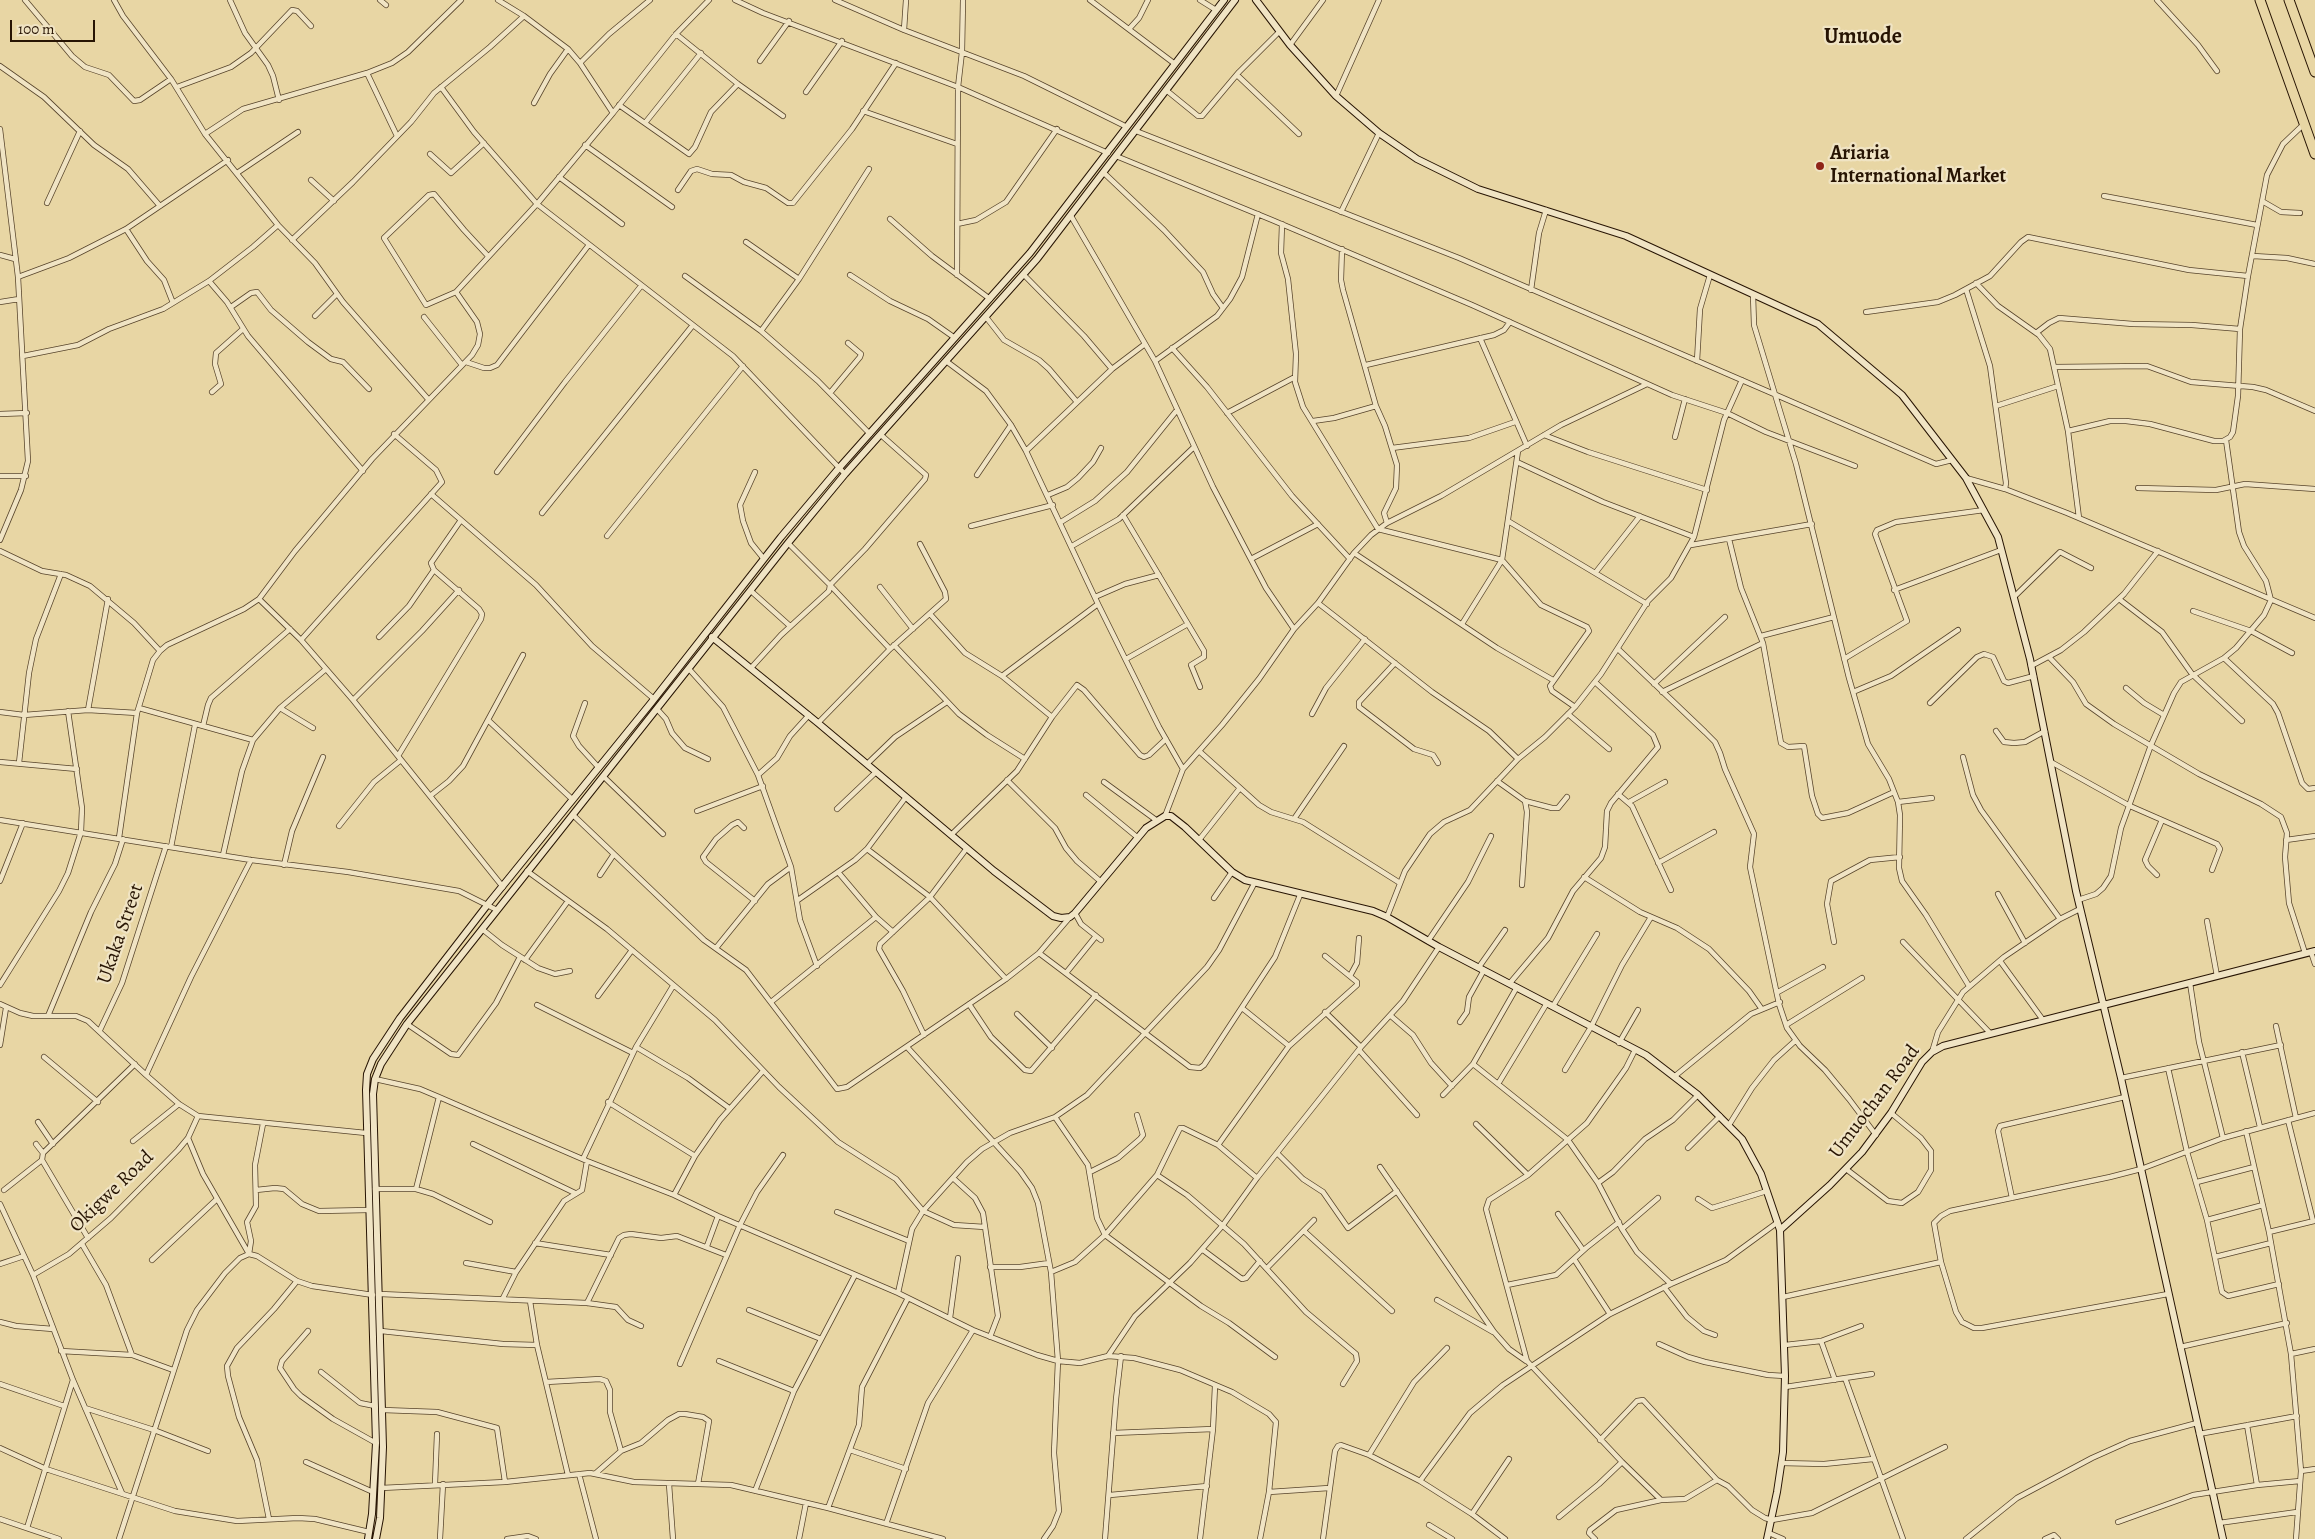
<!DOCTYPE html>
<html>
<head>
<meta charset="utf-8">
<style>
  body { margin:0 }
  #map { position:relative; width:2315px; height:1539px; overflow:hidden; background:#e8d6a4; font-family:Alegreya,serif }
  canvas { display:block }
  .scale { position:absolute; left:10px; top:20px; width:85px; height:22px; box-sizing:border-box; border:2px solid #271403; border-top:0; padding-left:6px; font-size:15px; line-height:18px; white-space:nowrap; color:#271403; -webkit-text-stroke:4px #f0e4c4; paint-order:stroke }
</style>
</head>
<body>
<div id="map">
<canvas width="2315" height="1539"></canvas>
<div class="scale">100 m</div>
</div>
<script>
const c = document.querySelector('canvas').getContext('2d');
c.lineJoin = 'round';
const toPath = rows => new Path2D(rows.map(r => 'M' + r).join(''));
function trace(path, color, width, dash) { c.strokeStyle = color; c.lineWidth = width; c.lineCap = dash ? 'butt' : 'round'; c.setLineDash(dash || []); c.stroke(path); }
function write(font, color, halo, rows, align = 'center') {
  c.font = font + ' Alegreya,serif'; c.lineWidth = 4.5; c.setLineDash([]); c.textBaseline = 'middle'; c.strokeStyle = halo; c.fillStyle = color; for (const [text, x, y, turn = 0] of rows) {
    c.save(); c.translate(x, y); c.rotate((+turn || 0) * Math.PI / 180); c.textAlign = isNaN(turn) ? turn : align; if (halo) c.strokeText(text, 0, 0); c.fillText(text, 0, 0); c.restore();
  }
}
const street = toPath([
  [25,0,72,56,85,67,109,75,134,101,140,100,171,79],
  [114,0,123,16,171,79,205,134,278,225,315,263,343,302,428,399],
  [230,0,245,33,268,65,273,76,279,100],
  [380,0,386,5],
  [498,0,524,16,568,49,580,63,613,113],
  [735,0,763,13,958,87,1108,153],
  [835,0,904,30,1024,76,1127,127],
  [1090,0,1175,64],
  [1200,0,1216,10],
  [2157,0,2198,45,2217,71],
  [1129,29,1139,18,1148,0],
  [904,30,906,0],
  [676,34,738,84,783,116],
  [1290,45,1323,0],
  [760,61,789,21],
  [580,63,609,34,650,0],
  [0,66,44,97,94,145,128,169,160,206],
  [367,73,397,136],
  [1237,75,1299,134],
  [177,87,231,67,251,53,292,10,297,11,311,26],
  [441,87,474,132,537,204,733,356,845,474],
  [1166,90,1198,116,1202,116,1239,72,1279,32],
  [806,92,842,41],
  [1336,96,1379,0],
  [534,103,550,74,568,49],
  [619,105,689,154,695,147,711,112,738,84],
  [863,111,957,144],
  [645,123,701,53],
  [0,129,18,277,28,461,21,490,0,540],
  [1136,131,1459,258,1936,464,1952,460],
  [205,134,243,109,367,73,392,63,408,52,461,0],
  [585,145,672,207],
  [430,154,451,173,484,143],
  [1116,156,1272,220,1472,305,1672,395,1727,413,1766,432,1855,466],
  [237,173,298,132],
  [1104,173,1164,230,1203,272,1213,294,1223,308],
  [559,177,622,224],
  [311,180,334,201],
  [678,190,691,171,697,169,712,174,731,175,744,182,766,188,788,203,793,203,852,129,896,63],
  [2104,196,2257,225],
  [2262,201,2281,212,2300,213],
  [47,203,80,131],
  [1341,212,1379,133],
  [1071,216,1155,361,1213,487,1266,588,1294,629],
  [890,219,932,256,990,299],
  [957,224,976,220,1006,202,1057,129],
  [1282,224,1281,253,1288,279,1296,354,1295,382,1303,407,1378,529,1502,560,1541,605,1587,627,1589,631,1550,686,1552,691,1575,707],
  [126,229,147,261,164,280,173,303],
  [292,240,353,182,411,122,434,93,490,47,524,16],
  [746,242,799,279],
  [1342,249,1341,280,1343,290,1376,406,1385,426,1397,465,1396,488,1384,513,1387,523],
  [0,255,15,259],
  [488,256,464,230,434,194,429,195,384,238,426,305,456,292,537,204,613,113,676,34,709,0],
  [2253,256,2287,258,2315,264],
  [850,275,890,301,928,319,955,338],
  [957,275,958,87,962,52,963,0],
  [1024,275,1084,336,1112,369,1026,451],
  [685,276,761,331,818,381,870,434],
  [18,277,69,258,126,229,228,160],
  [209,281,227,302,248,336,363,471],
  [1976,283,1998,306,2039,335,2050,349,2068,431,2079,518],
  [1966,289,1990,366,2006,483,2005,489],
  [1531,290,1539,233,1546,210],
  [1753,295,1754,325,1796,464,1849,678,1868,744,1889,779,1898,802,1900,815,1899,868,1902,881,1926,915,1969,986],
  [0,302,19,299],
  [231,307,251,293,257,292,271,310,308,342,331,359,343,362,369,389],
  [1866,312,1938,302,1955,295,1990,276,2021,242,2028,237,2189,270,2248,276],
  [315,316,337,294],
  [424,317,462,365],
  [986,317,1004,340,1039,360,1049,369,1077,402],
  [761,331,799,279,869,169],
  [2036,333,2049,323,2059,318,2133,324,2192,325,2240,329],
  [1480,338,1527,446],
  [1172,348,1207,387,1292,496,1350,559],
  [23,356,78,345,109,329,163,309,209,281,253,247,278,225],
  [946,361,986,391,1011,425,1026,451,1098,604,1159,727,1183,769],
  [1155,361,1217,316,1230,299,1242,277,1258,214],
  [1697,361,1700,309,1710,275],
  [466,362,484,368,490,368,497,365,588,246],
  [1366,365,1494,335,1504,330,1510,322],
  [2054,367,2147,366,2191,382,2253,387,2266,390,2315,411],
  [1112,369,1145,344],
  [212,392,221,384,215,364,216,353,243,329],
  [830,393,860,357,861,354,848,343],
  [1996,406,2058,386],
  [1227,413,1295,377],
  [0,414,27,413],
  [1313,421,1334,418,1376,406],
  [2068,431,2110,421,2126,421,2150,424,2214,441,2223,441,2230,437,2233,432,2238,396,2240,329,2248,276,2267,175,2283,144,2304,124],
  [1544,435,1588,452,1707,490],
  [1675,437,1685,399],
  [1392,448,1469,438,1515,422],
  [1517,462,1603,502,1694,537],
  [497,472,565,382,641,286],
  [755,472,740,505,743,521,751,543,764,559],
  [977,475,1011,425],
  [0,476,26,476],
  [1966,478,2005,489,2067,513,2315,618],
  [2138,488,2216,490,2245,484,2315,489],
  [431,494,536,585,592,646,654,699],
  [1048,495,1067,487,1078,478,1093,462,1101,448],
  [542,513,693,325],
  [1123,515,1204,651,1204,657,1191,665,1200,687],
  [1508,521,1647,604],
  [1061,522,1095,501,1127,472,1177,410],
  [971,526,1053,505],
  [607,536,743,366],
  [1729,539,1741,588,1763,643,1781,743,1788,747,1804,746,1812,796,1818,814,1822,818,1848,813,1894,792],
  [788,543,830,585,890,649],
  [1691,545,1812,524],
  [1072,546,1119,519,1194,447],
  [0,551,42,571,66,575,90,586,134,623,160,651],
  [1354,553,1497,648,1553,680],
  [1251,559,1318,524],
  [1596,572,1640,516],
  [880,587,913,629],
  [1894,590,2001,550],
  [751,591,790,626],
  [1095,597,1125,584,1159,575],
  [2014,597,2060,552,2091,568],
  [259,599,301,640,353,700,503,887],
  [2119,599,2162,632,2192,674,2242,721],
  [1318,603,1432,692,1489,731,1518,759],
  [2193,611,2251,631,2292,653],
  [930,614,965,653,1002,676,1052,717],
  [1462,624,1502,560,1518,451],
  [1761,636,1834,617],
  [379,637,409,606,434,570],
  [301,640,442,482,436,470,394,434],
  [894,645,959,714,987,735,1025,759],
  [1618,649,1705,732,1715,742,1720,753,1725,769,1754,834,1750,867,1779,1004,1787,1028,1800,1046,1825,1070,1849,1099,1876,1135],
  [2049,657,2073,682,2086,704,2114,724,2199,774,2261,804,2281,817,2287,833,2285,857,2289,903,2305,953],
  [2224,658,2273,704,2278,713,2302,783,2308,789,2315,788],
  [1126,659,1188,624],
  [1844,659,1907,621,1875,534,1877,530,1896,522,1984,510],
  [1395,663,1359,702,1359,707,1414,749,1433,755,1438,763],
  [2031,666,2061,650,2084,632,2124,594,2158,551],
  [751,668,781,635,829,591,830,585,865,549,925,479,926,475,881,435],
  [689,669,723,707,758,775,791,867,800,920,817,966],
  [1002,676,1098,604],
  [1654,684,1725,617],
  [2126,688,2144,703,2164,715],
  [1662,692,1763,643],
  [1853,692,1891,676,1958,630],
  [353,700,422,631,459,590],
  [585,703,573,736,579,746,599,768],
  [1930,703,1977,657,1984,654,1993,657,2004,681,2008,683,2034,676],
  [139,708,253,740],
  [280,708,313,728],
  [657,709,666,719,672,733,685,748,708,759],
  [88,710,108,599],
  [0,712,24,715,88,710,137,713],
  [1312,714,1326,688,1365,639],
  [1568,714,1609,749],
  [489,721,573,800],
  [818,723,890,649,946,599,945,592,920,544],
  [203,726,208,705,211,698,290,629],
  [1996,731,2004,742,2014,743,2025,742,2045,731],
  [1199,751,1259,805,1271,812,1303,822,1400,883],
  [398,756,481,619,482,614,479,609,434,570,431,563,461,520],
  [1963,757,1973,795,1981,810,2060,919],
  [0,762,77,769],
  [2051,762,2130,806,2217,844,2220,849,2212,870],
  [19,763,29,673,36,639,61,574],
  [867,764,895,737,947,702],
  [758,775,777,758,790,736,809,715],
  [604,777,663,834],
  [1007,780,1055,828,1066,848,1077,861,1100,881],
  [1497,781,1525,801,1552,808,1558,808,1567,797],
  [1104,782,1156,820],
  [1618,794,1632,806,1671,890],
  [1086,795,1137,837],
  [430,796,449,781,463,766,523,655],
  [1629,802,1665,782],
  [1898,802,1932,798],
  [837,809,876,772],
  [697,811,763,786],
  [573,815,704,940,746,970,837,1089,847,1087,1006,979,1039,953,1070,917],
  [1165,816,1183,769,1222,725,1259,679,1294,629,1318,603,1354,553,1371,535,1387,523,1441,496,1561,425,1647,384],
  [1294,819,1344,746],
  [0,820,251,860,348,872,459,891,497,910],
  [339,826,374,782,401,760],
  [744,828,738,822,732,825,716,839,703,857,706,862,755,901],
  [951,835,1017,771,1052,717,1077,685,1084,690,1140,755,1144,757,1149,755,1166,739],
  [119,838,137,713,153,660,160,651,167,645,244,609,259,599,295,551,372,459,472,355,478,345,480,334,477,322,456,292],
  [1199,840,1240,788],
  [2286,840,2315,836],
  [171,847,195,725],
  [867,849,930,897,1006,979],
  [223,855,242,771,253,740,280,708,326,669],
  [1658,863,1714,832],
  [284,865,292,831,323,757],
  [527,871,607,929,715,1020,779,1087,838,1142,896,1179,923,1211,954,1225,985,1227],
  [838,872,876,917,893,932],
  [600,875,614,854],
  [2157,875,2148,866,2145,860,2162,820],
  [1584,877,1640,912,1677,928,1709,949,1749,991,1761,1008],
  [0,881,23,823],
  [1522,885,1527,812,1525,801],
  [1998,894,2025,943],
  [1214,898,1232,872],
  [798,900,855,860,867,849,906,797],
  [2078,900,2096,894,2103,888,2111,876,2121,828,2151,745,2174,693,2181,682,2224,658,2236,648,2264,615,2271,600,2266,581,2244,546,2239,532,2226,440],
  [1075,913,1081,924,1101,940],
  [1387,917,1405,871,1430,834,1444,822,1470,810,1518,759,1545,737,1575,707,1601,674,1648,601,1671,578,1694,537,1724,420,1742,380],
  [2207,921,2217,976],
  [482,929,502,945,538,968,555,974,570,971],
  [1428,941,1468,882,1491,836],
  [1834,942,1827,904,1831,881,1870,860,1900,857],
  [1903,942,1990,1033],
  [716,948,768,884,791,867],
  [2311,952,2315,964],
  [1039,953,1190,1067,1200,1068,1204,1065,1275,957,1300,895],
  [525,960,568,901],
  [2000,961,2043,1020],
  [1479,967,1505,930],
  [1066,973,1096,936],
  [1350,976,1357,963,1359,938],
  [1510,983,1548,938,1573,891,1601,858,1605,847,1607,811,1611,803,1658,747,1653,735,1595,682],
  [2190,983,2199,1042,2223,1138],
  [0,985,59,891,68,873,81,832,82,808,68,711],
  [1778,992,1823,967],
  [598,996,632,950],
  [771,1002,876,917],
  [0,1004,20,1013,33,1016,76,1016,88,1021,146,1075,179,1104,198,1116,366,1133],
  [969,1004,991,1037,1025,1070,1031,1071,1096,995],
  [537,1005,633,1053],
  [1553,1006,1597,934],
  [1242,1008,1289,1046],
  [1325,1012,1361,1047],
  [1017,1014,1052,1048],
  [48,1016,91,912,115,864,123,839],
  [1391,1016,1413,1035,1431,1063,1452,1086],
  [1460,1022,1467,1012,1469,997,1484,970],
  [407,1024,451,1054,458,1055,496,1003,520,957],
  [1786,1025,1862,978],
  [2276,1026,2296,1118],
  [100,1030,122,983,166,846],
  [924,1035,903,991,879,949,880,944,930,897,967,848],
  [1619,1043,1638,1010],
  [0,1045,6,1008],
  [636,1047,688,1078,729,1108],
  [907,1047,1020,1171,1032,1188,1038,1203,1051,1272,1058,1361,1054,1453,1059,1511,1053,1526,1044,1539],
  [1359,1050,1417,1115],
  [1635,1050,1626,1068,1587,1123,1528,1175,1489,1200,1486,1209,1527,1361,1622,1462,1661,1500],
  [1932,1052,1938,1032,1963,992,2004,957,2060,919,2080,909],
  [2242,1052,2260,1127],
  [44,1057,98,1102],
  [1473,1064,1568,1140,1598,1183,1622,1229,1637,1252,1671,1284],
  [2168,1068,2187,1152,2207,1220,2222,1292,2228,1296,2279,1284],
  [1565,1070,1591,1027,1622,965,1651,917],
  [146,1075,191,977,251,860],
  [1675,1076,1751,1014,1780,1002],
  [2121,1078,2281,1045],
  [375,1079,420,1089,439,1097,587,1161,674,1195,718,1216,898,1293,973,1330,1037,1355,1058,1361,1080,1363,1108,1356,1134,1358,1180,1370,1232,1392,1269,1414,1276,1422,1269,1492,1260,1539],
  [1498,1084,1547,1003],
  [1443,1095,1473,1064,1517,987],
  [608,1102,695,1156],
  [1055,1117,1088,1165,1097,1218,1105,1235,1201,1306,1229,1323,1275,1357],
  [2288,1120,2313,1221],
  [38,1122,53,1144],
  [1476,1124,1528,1175],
  [1729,1125,1752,1088,1774,1060,1795,1041],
  [2246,1131,2269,1232,2291,1354,2301,1471,2296,1539],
  [188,1138,203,1174,249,1254],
  [133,1141,179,1104],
  [36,1144,43,1153,42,1160,88,1238],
  [473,1144,575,1193],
  [1218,1145,1289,1046,1357,985,1357,982,1325,956],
  [1688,1148,1720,1116],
  [43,1153,135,1064],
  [1277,1153,1303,1179,1323,1192,1348,1228,1397,1191],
  [583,1159,636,1047,673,986],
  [1380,1167,1494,1332,1509,1349,1526,1361],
  [1846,1169,1888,1201,1902,1203,1918,1192,1931,1170,1931,1151,1921,1138,1891,1113],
  [1090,1172,1118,1158,1140,1139,1143,1135,1137,1115],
  [1157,1175,1187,1195,1244,1244,1306,1312,1356,1354,1357,1361,1343,1384],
  [953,1178,975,1198,983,1213,998,1316,990,1337],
  [2197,1182,2254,1167],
  [1598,1183,1613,1172,1645,1139,1673,1120,1698,1095],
  [375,1189,416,1189,433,1194,490,1222],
  [416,1189,439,1097],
  [4,1190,42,1160],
  [256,1190,275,1188,284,1189,302,1204,319,1211,369,1210],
  [674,1195,695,1156,720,1120,763,1071],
  [2012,1198,1998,1131,2000,1126,2125,1097],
  [1698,1199,1712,1208,1767,1191],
  [0,1204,33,1275,73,1380,122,1493],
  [837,1212,909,1241],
  [1558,1214,1583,1250],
  [2207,1220,2263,1205],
  [1622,1229,1658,1198],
  [1304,1231,1392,1311],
  [2269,1232,2314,1221],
  [535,1243,611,1255],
  [82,1244,106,1285,132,1355],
  [707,1246,718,1216],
  [1203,1250,1242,1279,1246,1278,1260,1261],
  [249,1254,251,1241,247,1222,256,1206,255,1165,263,1124],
  [2215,1257,2271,1243],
  [1574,1259,1610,1314],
  [152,1260,217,1199],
  [466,1263,516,1272],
  [0,1264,24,1256],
  [990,1267,1020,1267,1049,1263],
  [1267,1268,1314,1220],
  [1051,1272,1075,1262,1105,1235,1157,1175,1180,1128,1183,1128,1218,1145,1257,1178],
  [33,1275,69,1254,111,1218,178,1150,188,1138,198,1116],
  [1507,1285,1556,1275,1586,1248,1619,1222],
  [1664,1287,1687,1317,1704,1331,1715,1335],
  [898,1293,912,1229,923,1211,967,1162,982,1149,1010,1133,1055,1117,1087,1095,1207,967,1219,950,1254,884],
  [380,1294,587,1303,616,1307,628,1320,641,1326],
  [2168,1294,1982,1328,1974,1328,1962,1322,1956,1312,1941,1262,1934,1223,1941,1216,1950,1211,2110,1177,2141,1169,2223,1138,2315,1113],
  [1783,1297,1941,1262],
  [503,1298,516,1272,564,1201,582,1190,587,1161],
  [1437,1300,1493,1332],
  [530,1301,537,1345,568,1475],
  [587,1303,619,1238,624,1235,631,1234,661,1238,677,1236,726,1255],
  [749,1310,821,1339],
  [950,1318,958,1258],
  [0,1322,16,1326,53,1329],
  [308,1331,282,1361,280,1368,294,1389,301,1396,333,1419,376,1443],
  [381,1331,503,1344,537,1345],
  [1821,1341,1835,1380],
  [1659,1344,1688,1357,1705,1362,1768,1375,1785,1376],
  [1785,1345,1821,1341,1861,1326],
  [2180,1347,2287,1323],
  [61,1351,132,1355,173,1370],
  [2291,1354,2315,1349],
  [1108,1356,1135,1316,1190,1263,1223,1225,1257,1178,1361,1047,1403,1001,1439,947],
  [719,1361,794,1391],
  [680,1364,740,1225,757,1192,783,1155],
  [321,1372,360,1403,375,1406],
  [1845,1378,1903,1539],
  [546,1382,600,1379,606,1381,610,1390,610,1412,621,1451],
  [0,1384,64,1406],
  [1785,1387,1872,1374],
  [85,1408,154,1430,208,1451],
  [383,1410,437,1412,497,1428,505,1482],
  [2247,1425,2257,1485],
  [1113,1433,1213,1429],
  [2199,1434,2297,1416],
  [1600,1440,1637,1401,1643,1400,1717,1480],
  [0,1448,46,1469,175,1511,237,1521,298,1518,315,1519,369,1532],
  [850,1450,906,1469],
  [1369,1455,1414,1382,1447,1348],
  [306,1462,373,1492],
  [1781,1463,1824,1464,1873,1459],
  [2301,1471,2315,1469],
  [596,1473,621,1451,641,1443,668,1420,679,1414,685,1414,703,1417,709,1421,698,1484],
  [579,1474,596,1539],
  [1420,1481,1470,1413,1503,1385,1610,1314,1671,1284,1726,1260,1778,1222],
  [435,1484,437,1434],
  [669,1484,673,1539],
  [381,1488,505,1482,590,1473,634,1482,731,1485,828,1508,943,1539],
  [755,1491,794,1391,855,1275],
  [1269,1492,1329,1488],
  [1110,1495,1207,1486],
  [828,1508,859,1425,862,1387,908,1298],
  [1472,1514,1509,1459],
  [1559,1517,1599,1484,1622,1462],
  [0,1519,59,1539],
  [269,1519,257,1460,239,1417,228,1376,227,1366,237,1348,274,1309,297,1281],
  [2118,1522,2193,1495,2257,1485,2300,1481],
  [2219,1523,2297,1512],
  [886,1524,928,1403,973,1330],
  [1429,1525,1452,1539],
  [27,1528,73,1380],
  [1769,1533,1783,1539],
  [119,1539,187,1330,197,1310,225,1273,240,1258,249,1254,257,1256,297,1281,312,1286,373,1295],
  [440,1539,443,1484],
  [507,1539,528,1536,536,1539],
  [799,1539,806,1503],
  [1105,1539,1116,1399,1121,1356],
  [1200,1539,1213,1429,1215,1386],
  [1323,1539,1335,1451,1338,1446,1341,1445,1369,1455,1420,1481,1472,1514,1505,1539],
  [1595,1539,1589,1533,1590,1530,1616,1510,1661,1500,1685,1499,1717,1480,1728,1486,1752,1510,1765,1518,1772,1520,1812,1513,1945,1447],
  [1966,1539,2017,1498,2092,1458,2130,1441,2197,1423],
  [2045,1539,2054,1535,2058,1539]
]);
const secondary = toPath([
  [1256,0,1290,45,1336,96,1379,133,1417,159,1478,189,1626,236,1818,324,1902,395,1966,478,1998,537,2030,659,2076,891,2121,1078,2223,1539],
  [712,637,818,723,994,871,1053,916,1061,918,1070,917,1075,913,1146,828,1165,816,1171,816,1185,827,1232,872,1245,880,1373,911,1387,917,1439,947,1646,1055,1698,1095,1742,1139,1761,1174,1780,1230],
  [368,1539,372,1514,376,1443,366,1090,367,1074,373,1059,400,1018,488,904,651,703,781,537,839,468,1030,253,1224,0],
  [376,1539,380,1518,383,1447,373,1094,375,1079,381,1064,407,1024,788,543,845,474,1037,259,1235,0],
  [1767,1539,1777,1492,1783,1452,1785,1376,1780,1230,1830,1185,1862,1152,1891,1113,1922,1062,1932,1052,1943,1046,2315,951]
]);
const highway = toPath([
  [2260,0,2315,154],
  [2289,0,2315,72]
]);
trace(street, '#57442b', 6);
trace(secondary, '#271403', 8);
trace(highway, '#271403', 11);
trace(street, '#f0e4c4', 4.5);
trace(secondary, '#f0e4c4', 6);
trace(highway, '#e8d6a4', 9);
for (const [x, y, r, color] of [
  [1820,166,5,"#8f2418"]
]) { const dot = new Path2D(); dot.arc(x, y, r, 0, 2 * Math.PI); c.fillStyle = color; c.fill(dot); trace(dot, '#f0e4c4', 2); }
write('bold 20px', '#271403', '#f0e4c4', [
  ["Ariaria",1830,154],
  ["International Market",1830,177]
], 'left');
write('20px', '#271403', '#f0e4c4', [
  ["Ukaka Street",121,934,-71],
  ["Umuochan Road",1875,1102,-53],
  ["Okigwe Road",112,1192,-44]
]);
write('bold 22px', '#271403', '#f0e4c4', [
  ["Umuode",1863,38]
]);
</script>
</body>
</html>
